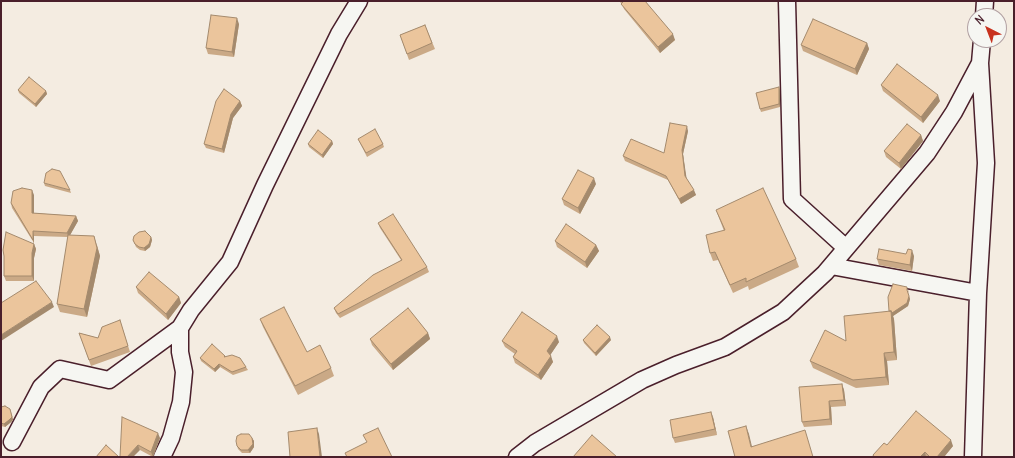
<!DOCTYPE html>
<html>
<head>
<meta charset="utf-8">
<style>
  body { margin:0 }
  #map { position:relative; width:1015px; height:458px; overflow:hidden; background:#f4ece1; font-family:Delius,sans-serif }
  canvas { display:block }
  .frame { position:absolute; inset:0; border:2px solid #4a1f2b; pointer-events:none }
  .north { position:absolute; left:967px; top:8px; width:40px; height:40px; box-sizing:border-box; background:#f6f6f2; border:1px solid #b1a0a2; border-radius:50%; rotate:318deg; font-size:11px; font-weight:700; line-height:16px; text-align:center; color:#4a1f2b }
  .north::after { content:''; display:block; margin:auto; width:14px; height:18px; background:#c8321e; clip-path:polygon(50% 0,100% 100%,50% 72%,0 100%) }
</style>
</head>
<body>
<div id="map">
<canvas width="1015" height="458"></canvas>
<div class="frame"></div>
<div class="north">N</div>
</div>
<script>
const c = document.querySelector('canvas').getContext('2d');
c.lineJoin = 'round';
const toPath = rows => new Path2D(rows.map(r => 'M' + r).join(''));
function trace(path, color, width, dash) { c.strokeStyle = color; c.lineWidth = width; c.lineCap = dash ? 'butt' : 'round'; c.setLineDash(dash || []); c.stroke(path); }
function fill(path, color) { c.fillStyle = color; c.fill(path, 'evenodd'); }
const minor = toPath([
  [787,1,792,199,846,248],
  [984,16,985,1],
  [831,266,978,293],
  [12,442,41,387,60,369,109,380,180,328],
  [162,457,171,438,181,402,184,372,180,352,180,328,191,310,230,262,265,185,339,34,359,1],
  [517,457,535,443,642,380,676,365,725,347,783,312,825,273,927,153,954,112,980,63],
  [973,457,978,293,986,163,980,63,982,40]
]);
trace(minor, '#4a1f2b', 19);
trace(minor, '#f6f6f2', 16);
fill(toPath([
  [619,1,645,1,675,40,660,53,624,9,622,4],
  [239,24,234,57,208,54,206,48],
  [425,25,435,49,409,60,400,35],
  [867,43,869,49,857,75,803,51,801,45],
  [881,85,940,101,923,123,883,91],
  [779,87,780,90,780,107,761,112,760,109],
  [18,90,46,91,47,94,36,107,19,93],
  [240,101,242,106,233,118,224,153,206,148,204,144],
  [688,131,683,154,686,178,696,195,681,204,668,180,625,161,623,156,664,153],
  [921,135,923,141,901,169,886,157,884,151],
  [358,139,383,144,384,147,367,157],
  [332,141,333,144,323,158,309,147,308,144],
  [44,183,70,190,71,193,45,186],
  [596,184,580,214,564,205,562,199],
  [34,195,34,213,76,216,78,221,70,235,97,245,100,256,87,317,60,312,57,304,68,237,34,236,34,244,36,249,34,258,34,281,6,281,4,276,4,256,34,243,12,208,11,203],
  [716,210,796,259,799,267,749,290,748,286,733,293,718,260,713,261,710,253,724,231],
  [378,223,427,267,429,272,340,318,336,313,334,308,401,260,380,228],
  [151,237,152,240,150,247,145,251,140,250,136,247,133,240],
  [555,241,596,245,599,251,587,268,557,247],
  [914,256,912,271,879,265,877,259],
  [136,287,179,297,181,303,168,320,138,293],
  [909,290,908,293,910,299,908,306,893,316,894,319,897,360,887,361,889,385,856,388,813,368,810,361,846,341,889,311],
  [260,319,307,352,331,368,334,376,298,395,263,327],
  [120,320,130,352,91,366,79,333,98,338],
  [428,333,430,339,393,370,372,345,370,339],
  [583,340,611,340,596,356,584,343],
  [502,341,559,342,550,355,553,362,541,380,515,363,513,357,515,354,505,347],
  [225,356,246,367,248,370,233,375,220,367,215,372,201,361,200,358],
  [842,384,844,390,846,406,831,407,832,425,804,427,802,422],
  [1,407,12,415,13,420,10,423,5,427,1,426],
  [122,417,160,438,153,457,140,450],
  [713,417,717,435,675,443,673,438],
  [252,438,254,441,254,447,250,453,242,453,238,449,237,446],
  [887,445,953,446,944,457,873,457,873,455]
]), '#caa986');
fill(toPath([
  [237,18,239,24,234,57,232,52],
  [673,34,675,40,660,53,658,47],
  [867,43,869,49,857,75,855,69],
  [779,87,780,90,780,107,779,104],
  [46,91,47,94,36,107,35,104],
  [938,95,940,101,923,123,921,117],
  [240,101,242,106,233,118,224,153,222,149,231,114],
  [687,126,688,131,683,154,687,181,685,176,682,150],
  [921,135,923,141,901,169,899,163],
  [332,141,333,144,323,158,322,155],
  [594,178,596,184,580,214,578,208],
  [32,190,34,195,34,218,32,213],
  [694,190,696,195,681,204,679,199],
  [76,216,78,221,69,237,67,233],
  [33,231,34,236,34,244,36,249,34,258,34,281,32,276,32,253,34,244,33,240],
  [94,236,100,256,87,317,84,309],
  [151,237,152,240,150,247,145,251,144,248],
  [596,245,599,251,587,268,585,262],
  [912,250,914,256,912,271,910,265],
  [909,296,910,299,908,306,893,316,894,319,897,360,894,352,891,311],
  [179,297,181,303,168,320,166,314],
  [52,302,54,307,1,341,1,335],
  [428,333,430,339,393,370,391,364],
  [557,336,559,342,549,357,547,351],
  [610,337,611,340,596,356,595,353],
  [884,353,887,361,889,385,886,377],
  [551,356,553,362,541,380,538,375],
  [219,364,220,367,215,372,214,369],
  [842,384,844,390,846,406,844,400],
  [829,401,831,407,832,425,830,419],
  [11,412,13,420,10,423,5,427,4,424],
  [711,412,713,417,717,435,715,429],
  [746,426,749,434,754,455,751,447],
  [317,428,319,434,322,457,320,457],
  [158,433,160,438,153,457,151,452],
  [252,438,254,441,254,447,250,453,248,450],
  [951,440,953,446,944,457,937,457],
  [138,445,140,450,133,457,127,457],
  [925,452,926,457,920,457]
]), '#a48a6d');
const building = toPath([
  [622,1,645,1,673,34,658,47,621,4,623,2,622,1],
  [211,15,237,18,232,52,206,48,211,15],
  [813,19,867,43,855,69,801,45,813,19],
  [425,25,432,43,407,54,400,35,425,25],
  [897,64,938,95,921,117,881,85,897,64],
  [29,77,46,91,35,104,18,90,29,77],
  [779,87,779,104,760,109,756,93,779,87],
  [224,89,240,101,231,114,222,149,204,144,216,101,224,89],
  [670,123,687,126,682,150,685,176,694,190,679,199,666,176,623,156,631,139,664,153,670,123],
  [907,124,921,135,899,163,884,151,907,124],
  [375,129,383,144,366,153,358,139,375,129],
  [318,130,332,141,322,155,308,144,318,130],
  [52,169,60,171,70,190,44,183,46,173,52,169],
  [578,170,594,178,578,208,562,199,578,170],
  [22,188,32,190,32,213,76,216,67,233,33,231,33,240,11,203,13,191,22,188],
  [763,188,796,259,746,282,746,278,730,285,715,252,710,253,706,235,725,230,716,210,763,188],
  [393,214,427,267,338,314,334,308,373,275,402,260,378,223,393,214],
  [566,224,596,245,585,262,555,241,566,224],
  [145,231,151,237,150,241,149,244,144,248,139,247,135,244,133,240,134,236,139,232,145,231],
  [6,232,34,244,32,253,32,276,4,276,4,256,3,250,6,232],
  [68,235,94,236,97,248,84,309,57,304,68,235],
  [879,249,906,254,908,249,912,250,910,265,877,259,879,249],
  [149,272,179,297,166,314,136,287,149,272],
  [36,281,52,302,1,335,1,303,36,281],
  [893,284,907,287,907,290,909,296,907,303,892,313,891,311,889,311,888,297,893,284],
  [284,307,307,352,320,345,331,368,295,386,260,319,284,307],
  [408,308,428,333,391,364,370,339,408,308],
  [891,311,894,352,884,353,886,377,853,380,810,361,825,330,846,341,844,316,891,311],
  [522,312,557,336,547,351,551,356,538,375,513,357,517,351,502,341,522,312],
  [120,320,128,346,89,360,79,333,98,338,102,327,120,320],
  [597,325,610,337,595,353,583,340,597,325],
  [212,344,225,356,224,357,232,355,240,358,246,367,232,372,219,364,214,369,200,358,212,344],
  [842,384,844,400,829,401,830,419,802,422,799,387,842,384],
  [5,406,10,409,12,417,9,420,4,424,1,423,1,407,5,406],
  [916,411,951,440,937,457,930,457,925,452,920,457,874,457,873,455,884,443,887,445,916,411],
  [711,412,715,429,673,438,670,420,711,412],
  [122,417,158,433,151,452,138,445,127,457,120,457,122,417],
  [746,426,751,447,805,430,813,457,735,457,728,431,746,426],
  [317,428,320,457,290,457,288,432,317,428],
  [378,428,392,457,347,457,345,453,367,442,363,435,378,428],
  [241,434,249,434,252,438,253,444,248,450,241,450,237,446,236,441,237,436,241,434],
  [592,435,617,457,573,457,592,435],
  [106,445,119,457,96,457,106,445]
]);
fill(building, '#ebc59c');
trace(building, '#a48a6d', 1);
</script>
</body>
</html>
